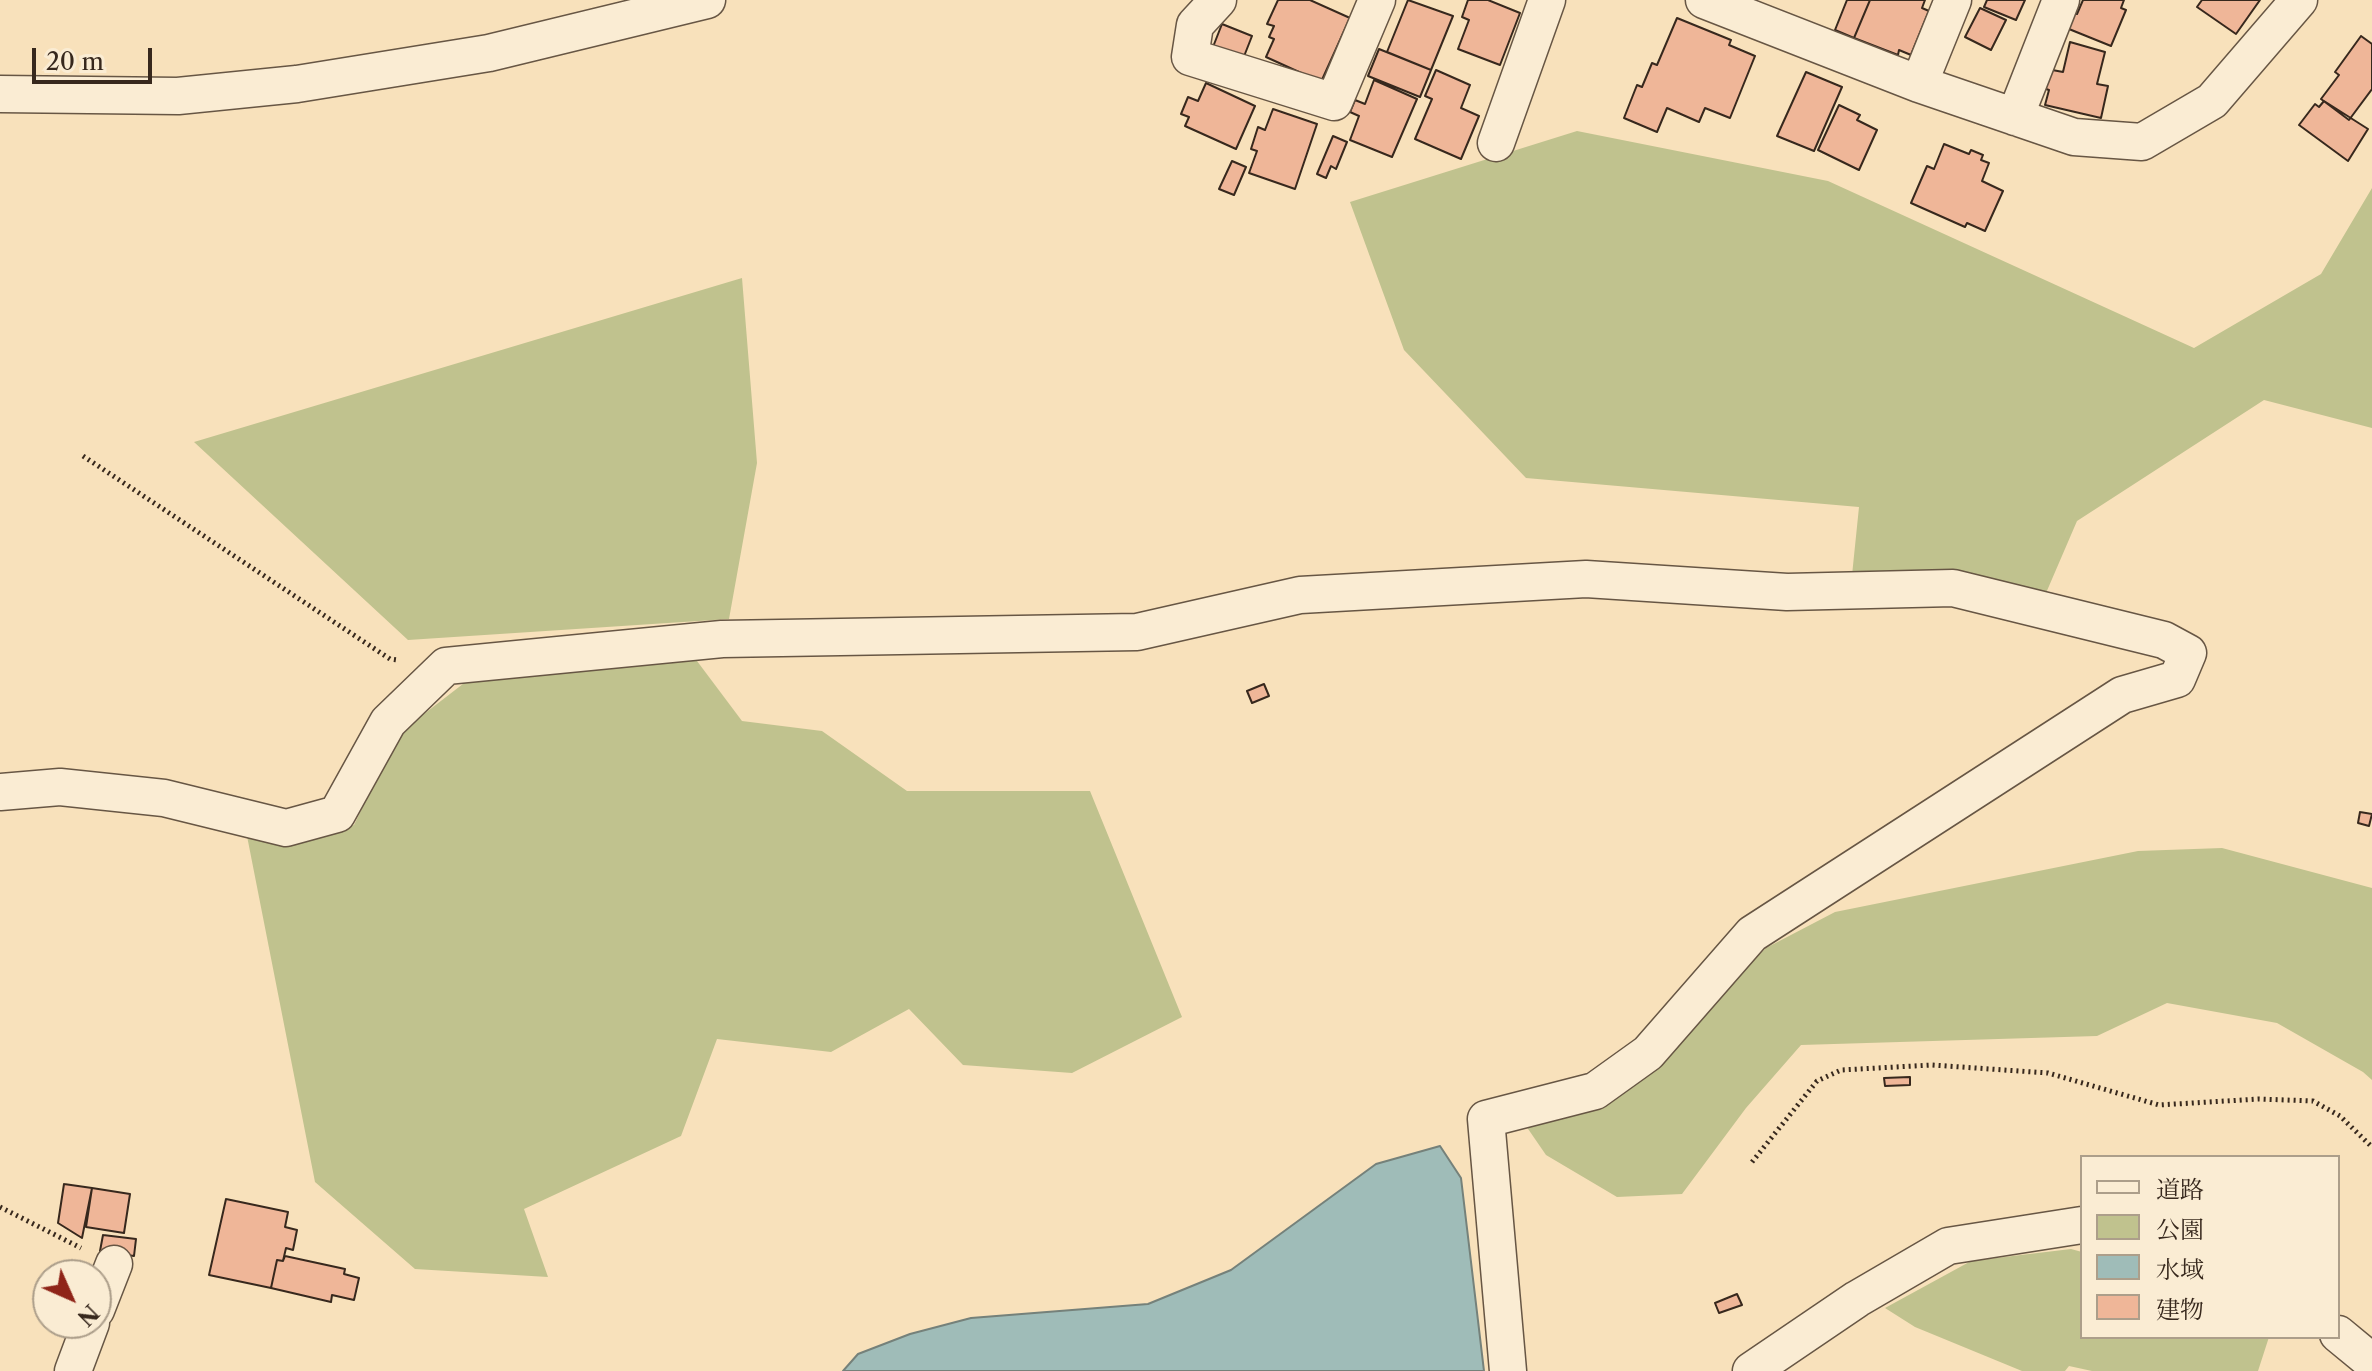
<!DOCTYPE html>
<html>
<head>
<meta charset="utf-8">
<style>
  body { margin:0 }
  #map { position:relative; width:2372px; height:1371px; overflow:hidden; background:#f8e1bb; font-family:"Libre Caslon Text","Noto Serif JP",serif }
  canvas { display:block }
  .legend { position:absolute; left:2080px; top:1155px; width:260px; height:184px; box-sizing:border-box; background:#faecd3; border:2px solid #ac9e8a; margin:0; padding:10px 14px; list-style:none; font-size:24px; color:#37281d }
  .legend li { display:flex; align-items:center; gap:16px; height:40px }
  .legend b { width:40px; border:2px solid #ac9e8a }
  .north { position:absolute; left:32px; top:1259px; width:80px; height:80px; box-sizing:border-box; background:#faecd3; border:2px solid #ac9e8a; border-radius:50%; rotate:135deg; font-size:22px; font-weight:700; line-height:32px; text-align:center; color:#37281d }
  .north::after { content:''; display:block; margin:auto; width:28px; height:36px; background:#8f2418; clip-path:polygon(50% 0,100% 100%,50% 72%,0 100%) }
  .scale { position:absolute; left:32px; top:48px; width:120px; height:36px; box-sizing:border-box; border:4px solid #37281d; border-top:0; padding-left:10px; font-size:24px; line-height:28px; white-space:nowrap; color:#37281d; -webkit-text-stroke:6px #faecd3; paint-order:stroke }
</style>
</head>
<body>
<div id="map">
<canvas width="2372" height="1371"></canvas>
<ul class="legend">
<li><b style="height:10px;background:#faecd3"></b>道路</li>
<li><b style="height:22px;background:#c0c28e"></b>公園</li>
<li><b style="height:22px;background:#9fbcb8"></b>水域</li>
<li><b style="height:22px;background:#efb698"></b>建物</li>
</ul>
<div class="north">N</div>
<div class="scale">20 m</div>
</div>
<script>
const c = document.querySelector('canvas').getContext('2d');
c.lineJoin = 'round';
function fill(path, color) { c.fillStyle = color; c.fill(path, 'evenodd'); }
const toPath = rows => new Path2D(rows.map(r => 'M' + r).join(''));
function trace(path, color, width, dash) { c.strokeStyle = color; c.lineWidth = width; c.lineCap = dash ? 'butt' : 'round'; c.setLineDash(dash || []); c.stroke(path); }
fill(toPath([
  [1577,131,1828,181,2194,348,2321,274,2372,188,2372,428,2264,400,2077,521,2043,600,1851,585,1859,507,1526,478,1404,350,1350,202],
  [742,278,757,463,729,619,408,640,194,442],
  [694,657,742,721,822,731,907,791,1090,791,1182,1017,1072,1073,963,1065,909,1009,831,1052,717,1039,681,1136,524,1209,548,1277,415,1269,315,1182,247,836,304,839,354,825,398,734,472,677],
  [2222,848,2372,888,2372,1080,2363,1072,2277,1023,2167,1003,2097,1036,1801,1045,1746,1108,1682,1194,1617,1197,1546,1155,1524,1123,1656,1056,1766,948,1835,912,2138,851],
  [2071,1249,2082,1252,2082,1337,2269,1337,2258,1371,2092,1371,2069,1366,2065,1371,2022,1371,1915,1327,1885,1308,1971,1261]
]), '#c0c28e');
const water = toPath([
  [1440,1146,1461,1178,1484,1371,843,1371,858,1354,910,1334,971,1318,1148,1304,1231,1270,1376,1164,1440,1146]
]);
fill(water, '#9fbcb8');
trace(water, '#75817a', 2);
const building = toPath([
  [1278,0,1310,0,1350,18,1321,82,1266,57,1274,39,1269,37,1274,26,1267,24,1278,0],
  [1408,0,1453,16,1431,70,1387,52,1408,0],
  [1468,0,1488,0,1520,13,1500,65,1458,49,1469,20,1462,17,1468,0],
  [1847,0,1870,0,1854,38,1835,30,1847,0],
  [1870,0,1925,0,1922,8,1929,11,1911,55,1899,50,1898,55,1854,38,1870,0],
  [1987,0,2025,0,2016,20,1984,7,1987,0],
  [2083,0,2124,0,2121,8,2126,10,2111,46,2064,27,2070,12,2077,14,2083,0],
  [2202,0,2260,0,2236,34,2197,7,2202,0],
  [1980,8,2006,20,1991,50,1965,37,1980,8],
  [1677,18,1731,40,1729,45,1755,56,1730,118,1705,108,1699,122,1667,108,1657,132,1624,118,1637,85,1642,87,1652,63,1657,65,1677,18],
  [1222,24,1252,36,1241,64,1211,52,1222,24],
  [2361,36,2372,44,2372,89,2349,120,2321,99,2339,75,2335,72,2361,36],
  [2070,42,2105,52,2097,84,2108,86,2101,118,2045,105,2049,90,2043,88,2047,69,2063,72,2070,42],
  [1379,49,1431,70,1420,97,1368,76,1379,49],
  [1436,70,1470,85,1461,108,1479,116,1461,159,1415,139,1432,99,1425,96,1436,70],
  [1806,72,1842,87,1814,151,1777,136,1806,72],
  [1374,80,1417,99,1392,157,1350,140,1359,116,1350,112,1355,100,1365,104,1374,80],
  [1206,83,1255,106,1236,149,1185,126,1189,117,1181,114,1188,97,1198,101,1206,83],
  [2324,101,2368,129,2348,161,2299,125,2315,104,2319,107,2324,101],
  [1839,105,1860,115,1857,120,1877,130,1859,170,1818,150,1839,105],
  [1273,109,1317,124,1295,189,1249,173,1257,151,1251,149,1258,127,1265,130,1273,109],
  [1333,136,1347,142,1336,169,1331,166,1326,178,1317,174,1333,136],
  [1944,144,1969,154,1971,150,1983,155,1981,160,1989,163,1982,181,2003,191,1985,231,1967,223,1965,227,1911,203,1927,166,1934,169,1944,144],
  [1232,161,1246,167,1234,195,1219,189,1232,161],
  [1264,684,1269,696,1252,703,1247,691,1264,684],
  [2360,812,2372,814,2369,826,2358,823,2360,812],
  [1910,1077,1910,1085,1885,1086,1884,1078,1910,1077],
  [64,1184,92,1188,82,1238,58,1223,64,1184],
  [92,1188,130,1194,124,1233,86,1227,92,1188],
  [226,1199,288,1212,285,1227,297,1230,293,1250,286,1248,283,1261,277,1260,271,1288,209,1275,226,1199],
  [103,1235,136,1239,134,1256,100,1251,103,1235],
  [285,1256,345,1269,344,1274,359,1278,354,1300,332,1295,331,1302,271,1288,277,1260,283,1261,285,1256],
  [1737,1294,1742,1305,1719,1313,1715,1303,1737,1294]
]);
fill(building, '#efb698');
trace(building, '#37281d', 2);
const street = toPath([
  [1218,0,1195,25,1190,57,1334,102,1377,0],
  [1704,0,1919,84,2074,137,2142,142,2212,101,2299,0],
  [1919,84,1953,0],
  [0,94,178,96,297,84,489,53,707,0],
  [2015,117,2061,0],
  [1496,143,1547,0],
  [0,792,60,787,164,798,286,828,337,814,388,722,446,666,722,639,1137,632,1300,595,1586,579,1787,592,1953,588,2164,640,2188,653,2177,679,2122,695,1752,934,1648,1053,1595,1091,1486,1119,1508,1371],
  [96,1310,114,1264],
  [2338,1334,2372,1362],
  [73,1371,91,1323],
  [1751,1371,1857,1299,1948,1246,2082,1225]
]);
trace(street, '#675644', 39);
trace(toPath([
  [83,456,390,659,397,660],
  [1752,1162,1817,1081,1841,1070,1932,1065,2048,1073,2159,1105,2259,1099,2313,1101,2340,1116,2372,1147],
  [0,1207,81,1248]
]), '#37281d', 5, [2, 4]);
trace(street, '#faecd3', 36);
</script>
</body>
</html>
